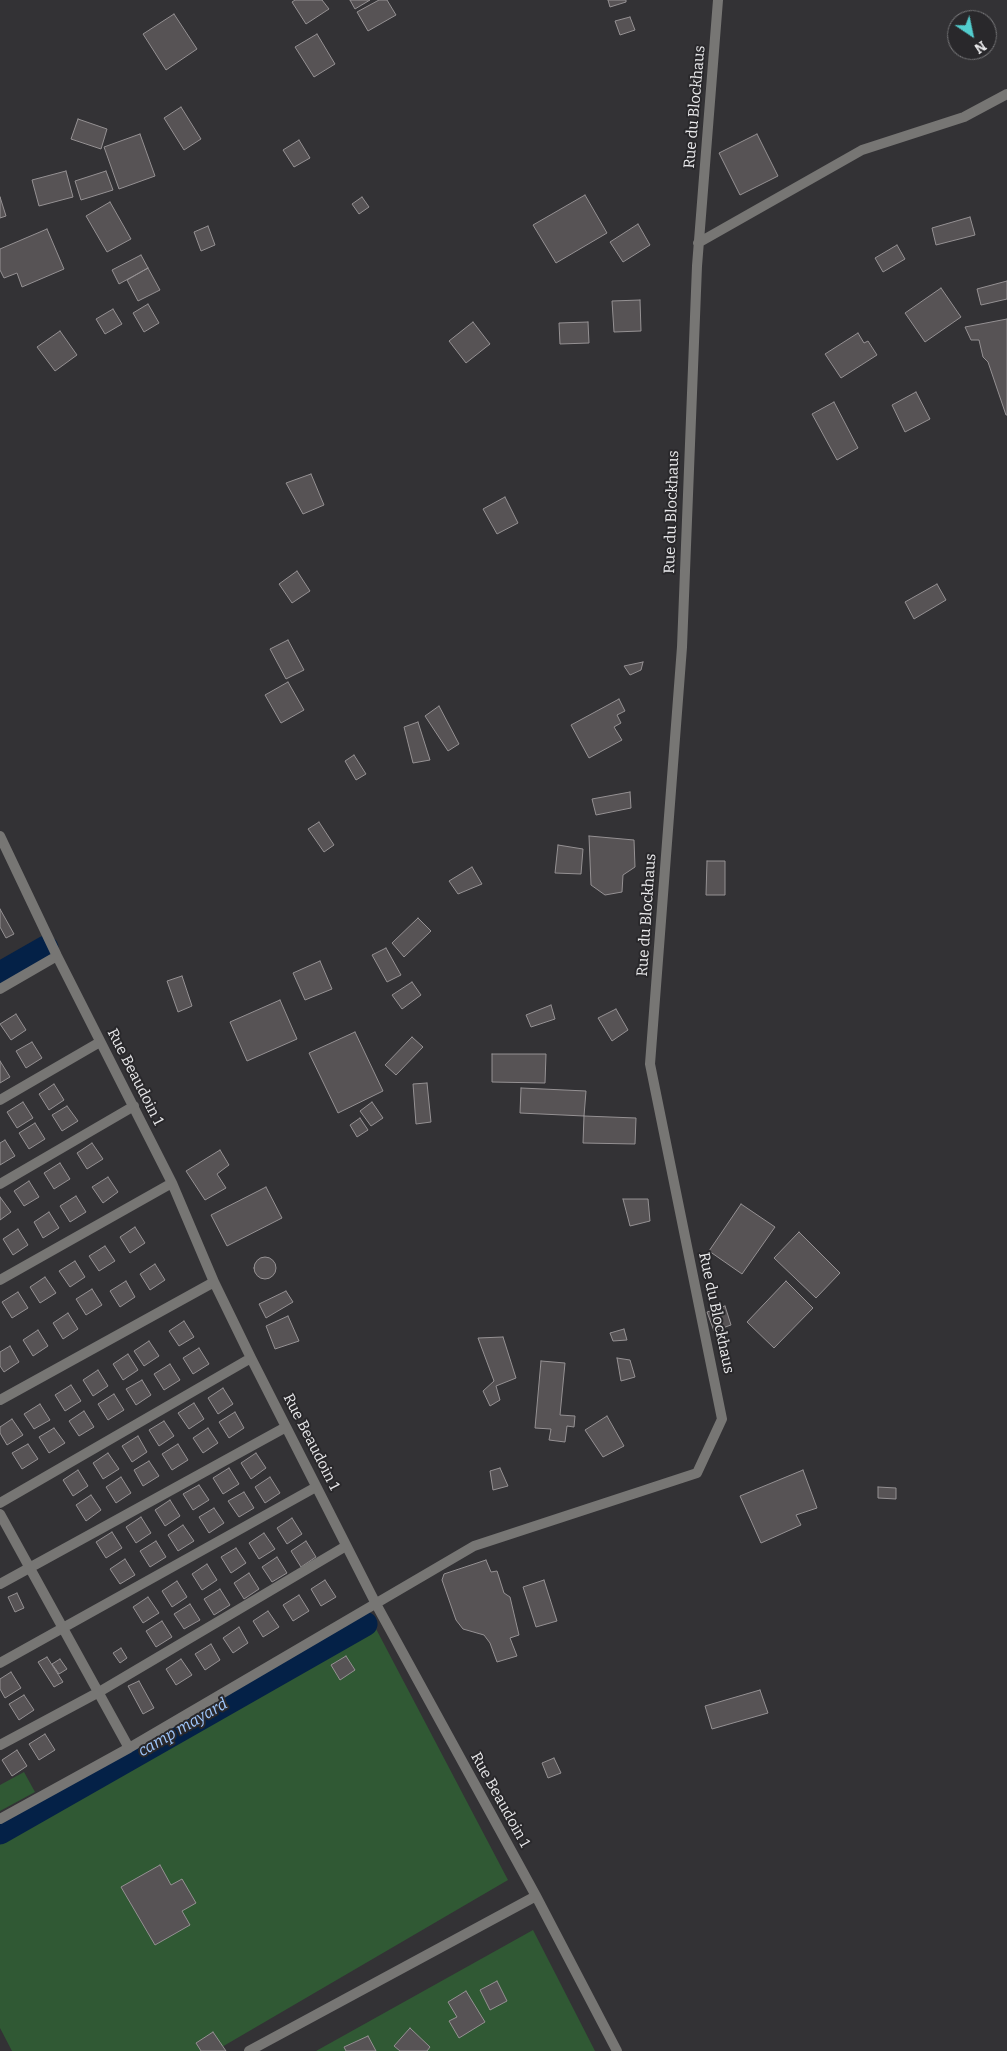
<!DOCTYPE html>
<html>
<head>
<meta charset="utf-8">
<style>
  body { margin:0 }
  #map { position:relative; width:1007px; height:2051px; overflow:hidden; background:#333235; font-family:Bitter,serif }
  canvas { display:block }
  .north { position:absolute; left:947px; top:10px; width:50px; height:50px; box-sizing:border-box; background:#29282b; border:1px solid #767678; border-radius:50%; rotate:146deg; font-size:14px; font-weight:700; line-height:20px; text-align:center; color:#eaeaec }
  .north::after { content:''; display:block; margin:auto; width:18px; height:22px; background:#52cdce; clip-path:polygon(50% 0,100% 100%,50% 72%,0 100%) }
</style>
</head>
<body>
<div id="map">
<canvas width="1007" height="2051"></canvas>
<div class="north">N</div>
</div>
<script>
const c = document.querySelector('canvas').getContext('2d');
c.lineJoin = 'round';
function fill(path, color) { c.fillStyle = color; c.fill(path, 'evenodd'); }
const toPath = rows => new Path2D(rows.map(r => 'M' + r).join(''));
function trace(path, color, width, dash) { c.strokeStyle = color; c.lineWidth = width; c.lineCap = dash ? 'butt' : 'round'; c.setLineDash(dash || []); c.stroke(path); }
function write(font, color, halo, rows, align = 'center') {
  c.font = font + ' Bitter,serif'; c.lineWidth = 4; c.setLineDash([]); c.textBaseline = 'middle'; c.strokeStyle = halo; c.fillStyle = color; for (const [text, x, y, turn = 0] of rows) {
    c.save(); c.translate(x, y); c.rotate((+turn || 0) * Math.PI / 180); c.textAlign = isNaN(turn) ? turn : align; if (halo) c.strokeText(text, 0, 0); c.fillText(text, 0, 0); c.restore();
  }
}
fill(toPath([
  [374,1625,508,1880,215,2051,12,2051,0,2028,0,1836],
  [24,1772,35,1792,0,1811,0,1785],
  [533,1930,595,2051,316,2051]
]), '#305934');
trace(toPath([
  [0,974,46,948],
  [0,1832,365,1624]
]), '#042147', 25);
const building = toPath([
  [295,0,322,0,329,9,306,24,292,2,295,0],
  [350,0,370,0,355,9,350,0],
  [379,0,387,0,396,15,368,31,357,12,379,0],
  [608,0,626,0,626,2,610,7,608,0],
  [174,14,197,49,166,70,143,34,174,14],
  [630,17,635,30,620,35,615,21,630,17],
  [317,34,335,64,314,77,295,47,317,34],
  [181,107,201,139,184,150,164,118,181,107],
  [78,119,107,129,101,149,71,139,78,119],
  [140,134,155,176,119,189,104,147,140,134],
  [757,134,778,176,740,195,719,153,757,134],
  [299,140,310,158,294,167,283,150,299,140],
  [66,171,73,197,39,206,32,180,66,171],
  [106,171,113,190,81,200,75,181,106,171],
  [585,195,607,233,556,263,533,225,585,195],
  [0,197,6,216,0,218,0,197],
  [362,197,369,207,359,214,352,204,362,197],
  [110,202,131,239,107,252,86,216,110,202],
  [970,217,975,235,936,245,932,228,970,217],
  [638,224,650,245,623,262,610,242,638,224],
  [208,226,215,245,201,251,194,232,208,226],
  [47,229,64,269,22,287,17,273,4,278,0,270,0,249,47,229],
  [897,245,905,259,883,272,875,258,897,245],
  [141,255,148,268,119,284,112,270,141,255],
  [148,268,160,290,138,301,127,280,148,268],
  [1007,281,1007,299,981,305,977,289,1007,281],
  [941,288,961,317,925,342,905,313,941,288],
  [640,300,641,331,614,332,612,301,640,300],
  [148,304,159,323,144,332,133,313,148,304],
  [113,309,122,324,105,334,96,319,113,309],
  [1007,319,1007,415,1006,415,988,362,983,357,979,340,971,340,965,327,1007,319],
  [473,322,490,344,466,363,449,341,473,322],
  [588,322,589,343,560,344,559,323,588,322],
  [60,331,77,355,55,371,37,347,60,331],
  [858,333,864,343,868,341,877,355,841,378,825,354,858,333],
  [916,392,930,419,905,432,892,405,916,392],
  [834,402,858,448,837,460,812,414,834,402],
  [311,474,324,505,303,514,286,483,311,474],
  [505,497,518,523,497,534,483,509,505,497],
  [297,571,310,591,292,603,279,584,297,571],
  [937,584,946,600,914,619,905,602,937,584],
  [288,640,304,670,286,679,270,649,288,640],
  [643,662,641,670,630,675,624,666,643,662],
  [288,682,304,710,281,723,265,695,288,682],
  [619,699,625,711,617,715,621,723,614,727,622,740,589,758,571,725,619,699],
  [439,706,459,744,448,751,425,716,439,706],
  [418,722,430,760,413,763,404,727,418,722],
  [354,755,366,774,356,780,345,761,354,755],
  [630,792,631,808,596,815,592,799,630,792],
  [319,822,334,845,324,852,308,829,319,822],
  [589,836,634,840,635,867,623,875,622,892,605,895,591,885,589,836],
  [558,845,583,849,581,874,555,873,558,845],
  [707,861,725,861,725,895,706,895,707,861],
  [472,867,482,884,458,894,449,881,472,867],
  [0,909,14,934,6,938,0,927,0,909],
  [418,918,431,931,404,957,392,943,418,918],
  [386,948,401,975,387,982,372,955,386,948],
  [320,961,332,989,305,1000,293,973,320,961],
  [182,976,192,1006,178,1012,167,981,182,976],
  [412,982,421,995,402,1009,392,995,412,982],
  [280,1000,297,1039,247,1061,230,1022,280,1000],
  [551,1005,555,1019,531,1027,526,1015,551,1005],
  [616,1009,628,1030,612,1041,598,1018,616,1009],
  [16,1014,26,1030,11,1040,0,1024,16,1014],
  [355,1032,383,1091,338,1113,309,1053,355,1032],
  [412,1037,423,1047,396,1075,385,1065,412,1037],
  [32,1042,42,1058,26,1068,16,1051,32,1042],
  [492,1054,546,1054,545,1083,492,1082,492,1054],
  [0,1061,10,1077,0,1083,0,1061],
  [427,1083,431,1122,416,1124,413,1084,427,1083],
  [54,1084,64,1100,49,1110,39,1094,54,1084],
  [521,1088,586,1091,584,1116,520,1113,521,1088],
  [23,1102,33,1118,17,1128,7,1112,23,1102],
  [372,1102,383,1118,371,1126,360,1111,372,1102],
  [67,1106,78,1121,62,1131,52,1115,67,1106],
  [584,1116,636,1118,635,1144,583,1143,584,1116],
  [360,1118,368,1130,357,1137,350,1125,360,1118],
  [35,1123,45,1139,29,1149,19,1133,35,1123],
  [5,1140,15,1156,0,1165,0,1143,5,1140],
  [92,1143,103,1159,87,1169,77,1153,92,1143],
  [220,1150,229,1165,217,1174,226,1188,205,1200,186,1171,220,1150],
  [60,1163,70,1179,54,1189,44,1173,60,1163],
  [108,1177,118,1192,103,1203,92,1187,108,1177],
  [29,1181,39,1197,24,1206,14,1191,29,1181],
  [266,1187,282,1218,227,1246,211,1215,266,1187],
  [76,1196,86,1212,70,1222,60,1206,76,1196],
  [0,1197,11,1212,0,1220,0,1197],
  [623,1199,648,1199,650,1221,630,1226,623,1199],
  [741,1204,775,1227,742,1274,709,1251,741,1204],
  [49,1212,59,1228,43,1238,34,1222,49,1212],
  [135,1227,145,1243,130,1253,120,1237,135,1227],
  [18,1229,28,1245,13,1255,3,1239,18,1229],
  [799,1232,840,1273,816,1298,774,1258,799,1232],
  [105,1246,115,1261,99,1271,89,1256,105,1246],
  '254 1268a11 11 0 1 1 22 0a11 11 0 1 1-22 0Z',
  [75,1261,85,1277,70,1287,59,1271,75,1261],
  [155,1264,165,1280,150,1290,140,1274,155,1264],
  [45,1277,56,1293,40,1303,30,1287,45,1277],
  [126,1281,135,1297,120,1307,110,1291,126,1281],
  [786,1281,813,1308,774,1348,747,1322,786,1281],
  [92,1289,102,1305,86,1315,76,1299,92,1289],
  [286,1291,293,1302,266,1318,259,1304,286,1291],
  [18,1292,28,1308,12,1318,2,1302,18,1292],
  [725,1306,731,1325,714,1331,707,1312,725,1306],
  [68,1313,78,1329,63,1339,53,1323,68,1313],
  [288,1316,299,1341,275,1349,266,1326,288,1316],
  [184,1321,194,1337,179,1346,169,1331,184,1321],
  [624,1329,627,1340,613,1341,610,1333,624,1329],
  [38,1330,48,1346,33,1356,23,1340,38,1330],
  [503,1337,516,1378,496,1386,500,1400,490,1406,483,1391,494,1381,478,1338,503,1337],
  [149,1341,159,1356,144,1366,134,1351,149,1341],
  [10,1346,19,1362,4,1372,0,1366,0,1352,10,1346],
  [199,1348,209,1364,193,1374,183,1358,199,1348],
  [128,1354,138,1370,123,1380,113,1364,128,1354],
  [617,1358,630,1360,635,1377,621,1381,617,1358],
  [541,1361,565,1363,560,1415,575,1416,574,1427,567,1426,565,1442,549,1440,551,1429,535,1428,541,1361],
  [170,1364,180,1380,164,1390,154,1374,170,1364],
  [98,1370,108,1386,93,1396,83,1380,98,1370],
  [142,1380,151,1395,136,1405,126,1389,142,1380],
  [71,1385,81,1401,65,1411,55,1395,71,1385],
  [223,1388,233,1404,218,1414,208,1398,223,1388],
  [114,1394,124,1410,108,1420,98,1404,114,1394],
  [194,1403,204,1419,189,1429,178,1413,194,1403],
  [40,1404,50,1420,34,1429,24,1414,40,1404],
  [84,1411,94,1427,79,1436,69,1421,84,1411],
  [235,1412,244,1428,229,1438,219,1422,235,1412],
  [607,1416,624,1446,603,1457,585,1430,607,1416],
  [12,1419,23,1435,7,1445,0,1433,0,1427,12,1419],
  [164,1421,174,1436,159,1446,149,1430,164,1421],
  [54,1428,65,1443,49,1453,39,1437,54,1428],
  [208,1428,218,1443,203,1453,193,1438,208,1428],
  [138,1436,147,1452,132,1462,122,1446,138,1436],
  [28,1444,38,1459,22,1469,12,1453,28,1444],
  [178,1444,188,1460,172,1470,162,1454,178,1444],
  [108,1453,119,1469,103,1479,93,1463,108,1453],
  [256,1453,266,1468,251,1479,241,1463,256,1453],
  [149,1461,159,1476,143,1486,134,1470,149,1461],
  [229,1468,239,1484,223,1494,213,1478,229,1468],
  [500,1468,508,1486,493,1490,490,1471,500,1468],
  [78,1470,88,1486,73,1496,63,1480,78,1470],
  [803,1470,817,1508,796,1515,801,1525,761,1543,740,1496,803,1470],
  [121,1477,131,1493,116,1503,106,1487,121,1477],
  [270,1477,280,1493,265,1503,255,1487,270,1477],
  [199,1485,209,1500,193,1510,183,1494,199,1485],
  [878,1487,896,1488,896,1499,878,1498,878,1487],
  [244,1492,254,1508,239,1517,228,1501,244,1492],
  [91,1495,101,1510,86,1521,76,1505,91,1495],
  [170,1500,180,1516,165,1526,155,1510,170,1500],
  [214,1508,224,1523,209,1533,199,1517,214,1508],
  [141,1517,151,1533,136,1543,126,1527,141,1517],
  [292,1518,302,1534,287,1544,277,1528,292,1518],
  [183,1525,194,1541,178,1551,168,1535,183,1525],
  [112,1532,122,1548,106,1558,96,1542,112,1532],
  [264,1533,275,1549,259,1559,249,1543,264,1533],
  [156,1541,166,1557,150,1567,140,1551,156,1541],
  [306,1541,316,1557,301,1567,291,1551,306,1541],
  [236,1548,246,1563,231,1573,221,1557,236,1548],
  [277,1557,287,1573,272,1582,262,1567,277,1557],
  [125,1559,135,1575,120,1584,110,1569,125,1559],
  [486,1560,491,1572,497,1571,504,1593,510,1597,519,1635,510,1638,517,1656,497,1662,490,1643,484,1635,463,1629,456,1620,442,1580,444,1574,486,1560],
  [207,1564,217,1580,202,1590,192,1574,207,1564],
  [249,1573,259,1589,244,1599,234,1583,249,1573],
  [325,1580,336,1597,321,1606,311,1589,325,1580],
  [544,1580,557,1621,536,1627,523,1587,544,1580],
  [177,1581,187,1597,172,1607,162,1591,177,1581],
  [220,1589,230,1605,214,1615,204,1599,220,1589],
  [17,1593,24,1608,15,1612,8,1597,17,1593],
  [299,1595,309,1611,293,1621,283,1605,299,1595],
  [148,1597,159,1613,143,1623,133,1607,148,1597],
  [190,1604,200,1620,184,1629,174,1614,190,1604],
  [268,1611,279,1627,263,1637,253,1621,268,1611],
  [162,1621,172,1637,156,1647,146,1631,162,1621],
  [239,1627,248,1643,233,1653,223,1638,239,1627],
  [211,1644,220,1660,205,1670,195,1654,211,1644],
  [121,1648,127,1658,120,1663,113,1653,121,1648],
  [346,1656,355,1670,340,1680,331,1665,346,1656],
  [47,1657,63,1682,54,1687,38,1662,47,1657],
  [60,1659,67,1669,59,1674,52,1664,60,1659],
  [181,1659,192,1675,176,1685,166,1669,181,1659],
  [11,1672,21,1688,5,1698,0,1689,0,1679,11,1672],
  [139,1681,154,1708,143,1714,128,1686,139,1681],
  [760,1690,768,1713,712,1729,705,1706,760,1690],
  [24,1695,34,1710,19,1720,9,1704,24,1695],
  [45,1734,55,1750,39,1760,29,1744,45,1734],
  [17,1750,27,1766,12,1776,2,1760,17,1750],
  [554,1758,561,1773,548,1778,542,1763,554,1758],
  [160,1865,171,1885,182,1879,196,1903,182,1911,190,1925,155,1945,121,1887,160,1865],
  [497,1981,507,2001,490,2010,480,1990,497,1981],
  [466,1991,485,2022,459,2038,449,2021,457,2017,448,2002,466,1991],
  [410,2028,430,2047,427,2051,400,2051,394,2046,410,2028],
  [213,2032,226,2051,201,2051,196,2043,213,2032],
  [368,2036,376,2051,346,2051,344,2047,368,2036]
]);
fill(building, '#575355');
trace(building, '#959193', 1);
trace(toPath([
  [698,243,862,150,964,117,1007,94],
  [0,836,57,956,172,1183,214,1282,251,1358,376,1604,536,1896,617,2051],
  [0,989,57,956],
  [0,1100,100,1042],
  [0,1184,134,1106],
  [0,1280,172,1183],
  [0,1400,214,1282],
  [0,1503,251,1358],
  [0,1514,129,1748],
  [0,1584,286,1427],
  [0,1663,316,1487],
  [0,1745,99,1692,346,1546],
  [0,1819,129,1748,474,1546,697,1473,722,1419,650,1064,682,647,697,266,718,0],
  [249,2051,536,1896]
]), '#777674', 10);
write('15px', '#eaeaec', '#29282b', [
  ["Rue du Blockhaus",695,107,-85],
  ["Rue du Blockhaus",672,512,-88],
  ["Rue du Blockhaus",647,915,-86],
  ["Rue Beaudoin 1",135,1077,63],
  ["Rue du Blockhaus",716,1313,78],
  ["Rue Beaudoin 1",311,1442,63],
  ["Rue Beaudoin 1",500,1800,61]
]);
write('italic 16px', '#9fc6fb', '#29282b', [
  ["camp mayard",183,1728,-30]
]);
</script>
</body>
</html>
